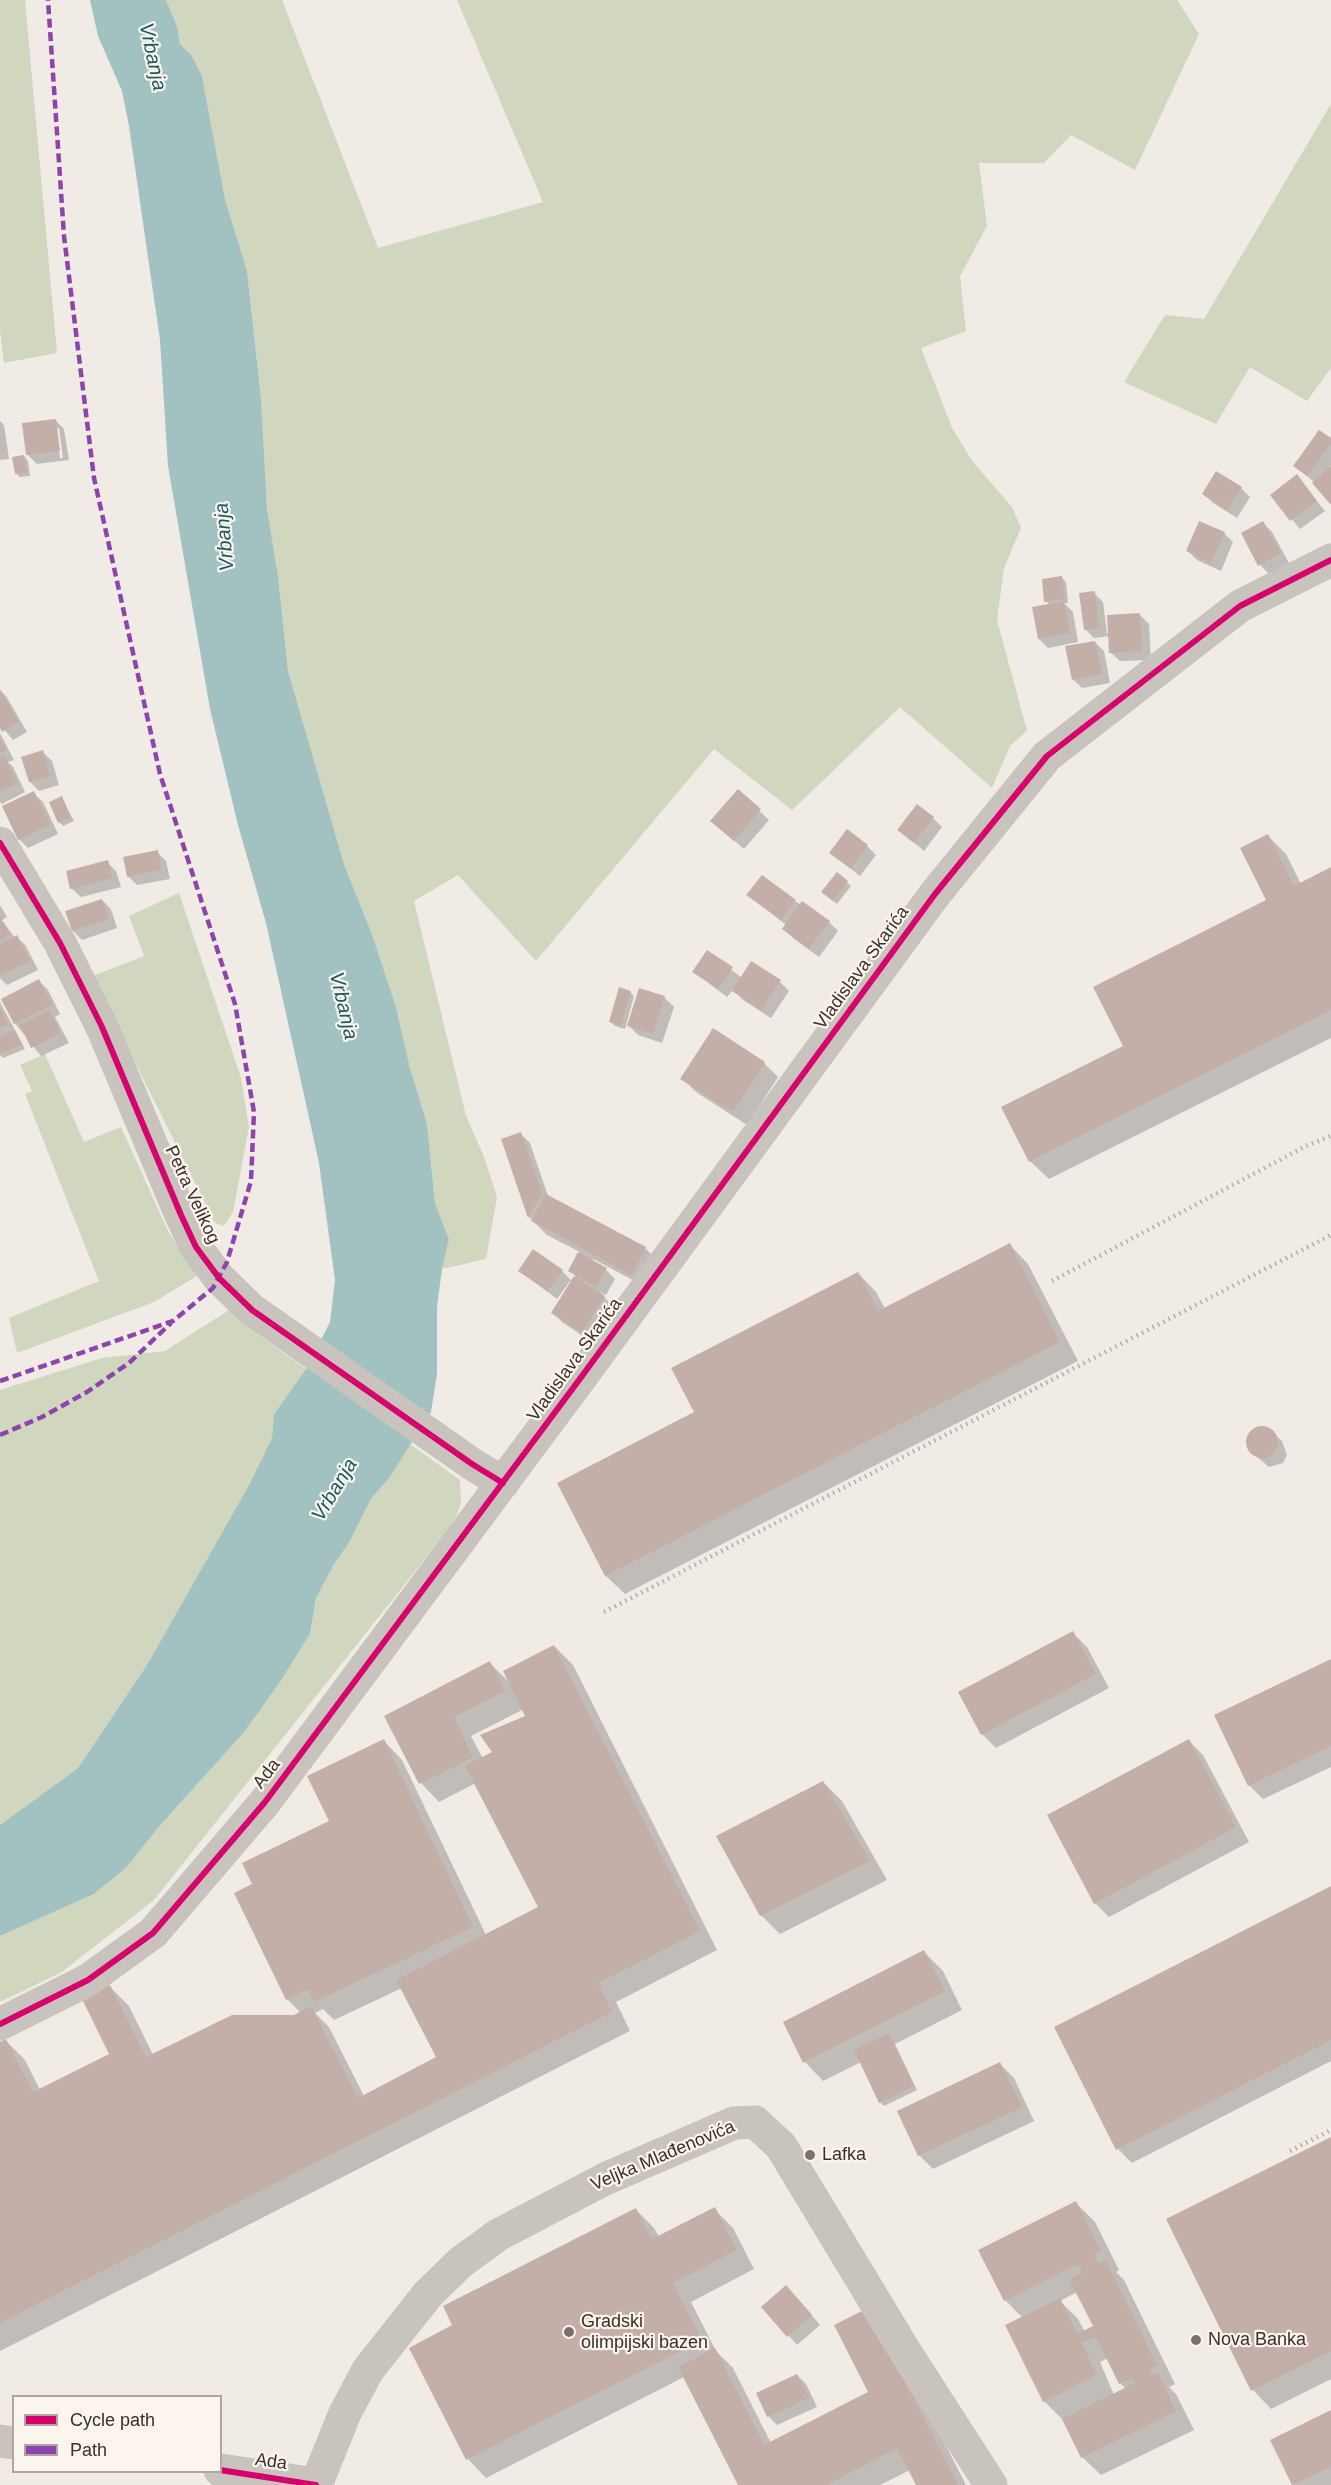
<!DOCTYPE html>
<html>
<head>
<meta charset="utf-8">
<style>
  body { margin:0 }
  #map { position:relative; width:1331px; height:2485px; overflow:hidden; background:#f0ebe5; font-family:Helvetica,sans-serif }
  canvas { display:block }
  .legend { position:absolute; left:12px; top:2395px; width:210px; height:78px; box-sizing:border-box; background:#fbf5ee; border:2px solid #aea6a0; margin:0; padding:8px 10px; list-style:none; font-size:18px; color:#3b302b }
  .legend li { display:flex; align-items:center; gap:12px; height:30px }
  .legend b { width:30px; border:2px solid #aea6a0 }
</style>
</head>
<body>
<div id="map">
<canvas width="1331" height="2485"></canvas>
<ul class="legend">
<li><b style="height:8px;background:#d6006c"></b>Cycle path</li>
<li><b style="height:8px;background:#8e44ad"></b>Path</li>
</ul>
</div>
<script>
const c = document.querySelector('canvas').getContext('2d');
c.lineJoin = 'round';
function fill(path, color) { c.fillStyle = color; c.fill(path, 'evenodd'); }
const toPath = rows => new Path2D(rows.map(r => 'M' + r).join(''));
function trace(path, color, width, dash) { c.strokeStyle = color; c.lineWidth = width; c.lineCap = dash ? 'butt' : 'round'; c.setLineDash(dash || []); c.stroke(path); }
function write(font, color, halo, rows, align = 'center') {
  c.font = font + ' Helvetica,sans-serif'; c.lineWidth = 4.5; c.setLineDash([]); c.textBaseline = 'middle'; c.strokeStyle = halo; c.fillStyle = color; for (const [text, x, y, turn = 0] of rows) {
    c.save(); c.translate(x, y); c.rotate((+turn || 0) * Math.PI / 180); c.textAlign = isNaN(turn) ? turn : align; if (halo) c.strokeText(text, 0, 0); c.fillText(text, 0, 0); c.restore();
  }
}
fill(toPath([
  [0,0,25,0,57,353,4,363,0,330],
  [166,0,282,0,378,248,543,202,457,0,1177,0,1199,34,1135,170,1071,135,1044,163,979,163,987,226,960,276,966,331,921,348,952,428,973,462,1012,507,1021,528,1004,568,997,620,1027,731,1010,746,992,788,900,707,792,810,714,749,536,961,458,875,414,901,466,1116,484,1157,497,1197,486,1259,442,1269,449,1239,435,1203,427,1124,410,1068,396,1007,372,934,344,864,288,671,278,576,267,508,261,398,247,271,225,199,202,76,192,56,180,44,177,26],
  [1331,104,1331,368,1307,401,1250,367,1216,424,1124,382,1165,315,1204,319],
  [179,893,241,1078,249,1127,233,1212,224,1226,215,1223,92,976,144,956,129,916],
  [45,1054,84,1142,121,1127,168,1231,197,1276,154,1302,17,1353,9,1318,99,1281,25,1094,32,1091,20,1065],
  [229,1310,243,1324,306,1369,274,1414,272,1438,249,1485,147,1665,106,1726,78,1768,0,1825,0,1390,102,1358,165,1351],
  [410,1444,460,1480,461,1503,457,1515,447,1531,154,1900,62,1972,0,2002,0,1936,94,1894,127,1867,157,1829,245,1731,280,1682,310,1634,316,1598,334,1564,349,1543,371,1499]
]), '#d1d6bf');
fill(toPath([
  [90,0,166,0,177,26,180,44,192,56,202,76,225,199,247,271,261,398,267,508,278,576,288,671,344,864,372,934,396,1007,410,1068,427,1124,435,1203,449,1239,442,1269,437,1307,437,1374,431,1412,391,1475,371,1499,349,1543,334,1564,316,1598,310,1634,280,1682,245,1731,157,1829,127,1867,94,1894,0,1936,0,1825,78,1768,147,1665,249,1485,272,1438,274,1414,306,1369,330,1322,335,1280,319,1163,266,923,238,825,210,709,168,466,160,340,129,126,122,91,98,36]
]), '#a1c2c1');
fill(toPath([
  [55,420,64,429,69,460,37,464,28,455,24,425],
  [56,428,59,428,63,458,60,458],
  [0,421,4,425,9,459,0,460],
  [1331,440,1331,465,1329,468,1331,468,1331,503,1314,482,1295,466],
  [24,456,28,461,30,476,20,477,16,473],
  [1297,476,1325,511,1300,529,1272,495],
  [1241,488,1250,497,1237,518,1213,503,1204,494],
  [1263,523,1272,532,1289,563,1269,574,1260,565],
  [1224,533,1233,542,1221,571,1197,560,1188,551],
  [1062,578,1066,582,1068,603,1064,603,1073,612,1078,642,1048,648,1039,639,1050,605,1046,601],
  [1094,593,1103,602,1107,634,1140,615,1149,624,1151,660,1120,661,1110,652,1110,636,1094,638,1085,629],
  [1095,642,1104,651,1110,683,1082,688,1073,679],
  [0,690,6,696,27,732,13,740,0,725],
  [0,733,14,760,8,762,13,767,25,792,2,804,0,802],
  [43,752,52,761,59,785,39,791,30,782],
  [738,791,769,820,744,849,722,830],
  [33,793,43,802,58,834,28,848,19,839],
  [61,798,74,821,63,826,59,822],
  [933,818,942,827,924,851,899,830],
  [1268,836,1286,854,1301,884,1331,869,1331,1038,1049,1179,1030,1161,1125,1047,1268,901],
  [867,846,876,855,860,876,831,853],
  [157,852,166,861,170,879,137,885,128,876],
  [107,862,116,871,121,887,81,897,71,888],
  [837,874,851,886,837,904,827,896],
  [748,895,795,901,829,922,838,931,819,957,793,938,784,929,786,925],
  [102,900,111,909,117,928,82,940,73,931],
  [0,905,7,917,2,920,15,938,17,937,26,946,38,970,7,985,0,978],
  [708,952,742,978,780,982,789,991,771,1018,743,1000,733,990,727,997,694,972],
  [39,981,48,990,60,1014,55,1017,69,1043,41,1056,15,1023,3,999],
  [640,990,665,998,674,1007,662,1043,638,1035,627,1024,629,1025],
  [630,992,634,996,625,1029,615,1026,611,1022],
  [0,1002,25,1049,3,1058,0,1055],
  [713,1031,764,1063,778,1077,747,1125,696,1092,682,1078],
  [521,1134,530,1143,548,1196,645,1248,659,1262,646,1287,593,1259,592,1262,606,1270,615,1279,606,1295,599,1292,613,1306,590,1341,562,1322,553,1313,573,1282,570,1281,557,1299,520,1271,562,1271,573,1282,576,1277,570,1270,580,1252,547,1235,529,1217,503,1140],
  [1010,1245,1028,1264,1078,1361,625,1594,606,1576,559,1483,696,1413,858,1273,876,1292,885,1309],
  [1259,1428,1268,1429,1282,1441,1287,1455,1283,1463,1269,1467,1251,1452,1247,1443,1250,1434],
  [1073,1633,1087,1647,1109,1688,996,1748,982,1734],
  [554,1646,573,1665,717,1950,616,2002,630,2031,0,2351,0,2044,6,2041,25,2060,40,2090,111,2055,110,1987,129,2006,153,2055,301,2013,287,1999,254,1885,331,1822,384,1741,402,1760,486,1935,540,1908,476,1783,439,1802,421,1783,386,1716,490,1663,509,1682],
  [524,1709,527,1716,495,1752,483,1759,471,1736],
  [402,1988,438,2057,364,2096,329,2027,315,2013,323,2009,334,2020],
  [1331,1660,1331,1767,1263,1799,1249,1785],
  [1189,1741,1203,1755,1249,1842,1109,1917,1095,1903],
  [823,1782,842,1801,887,1880,780,1934,761,1915],
  [1331,1888,1331,2061,1132,2163,1118,2149],
  [924,1952,943,1971,962,2010,895,2044,917,2090,884,2106,880,2102,861,2062,823,2081,805,2062],
  [1000,2064,1014,2078,1034,2121,933,2169,919,2155],
  [1331,2138,1331,2379,1271,2409,1253,2390,1168,2220],
  [1076,2203,1095,2222,1119,2270,1116,2272,1124,2280,1175,2384,1169,2387,1176,2394,1194,2430,1101,2475,1082,2457,1063,2420,1044,2401,1023,2318,1005,2300],
  [1077,2292,1095,2327,1085,2332,1078,2319,1060,2301],
  [1108,2358,1121,2384,1126,2389,1114,2395,1100,2362],
  [714,2209,733,2228,754,2269,691,2302,716,2351,733,2368,771,2443,870,2392,886,2328,966,2485,917,2485,910,2470,880,2485,739,2485,684,2377,486,2478,468,2459,454,2326,636,2210,654,2228,659,2237],
  [795,2296,820,2325,797,2345,763,2307],
  [797,2375,806,2384,817,2407,777,2425,768,2416],
  [1331,2412,1331,2485,1294,2485,1272,2440]
]), '#0003');
fill(toPath([
  [56,419,60,451,26,455,22,423],
  [1319,430,1331,438,1331,443,1307,476,1293,466],
  [24,455,27,472,15,474,12,457],
  [1331,466,1331,505,1312,483],
  [1216,471,1242,487,1227,510,1202,494],
  [1297,474,1317,501,1290,521,1270,495],
  [1199,521,1225,532,1211,563,1186,551],
  [1263,521,1281,553,1258,566,1241,533],
  [1062,576,1065,599,1044,602,1042,579],
  [1095,591,1099,628,1084,630,1079,593],
  [1064,601,1070,633,1038,639,1032,607],
  [1140,613,1142,651,1109,653,1107,615],
  [1095,641,1102,674,1072,680,1065,646],
  [0,690,19,722,2,732,0,728],
  [0,739,6,750,0,753],
  [43,750,50,776,29,782,21,757],
  [4,756,17,783,0,791,0,758],
  [738,789,761,809,734,841,710,821],
  [34,791,50,824,18,840,2,806],
  [62,796,71,817,58,823,49,802],
  [917,804,934,817,914,843,897,830],
  [847,829,868,845,851,869,829,853],
  [1268,834,1294,886,1331,867,1331,1010,1029,1162,1001,1107,1123,1046,1093,987,1266,900,1240,848],
  [158,850,161,870,127,877,123,857],
  [108,860,112,878,70,889,66,871],
  [837,872,848,881,833,901,821,892],
  [762,875,796,900,781,920,746,895],
  [102,899,109,919,72,931,65,911],
  [802,901,830,921,809,949,782,929],
  [0,917,10,935,0,940],
  [17,935,30,961,0,975,0,944],
  [707,950,733,967,718,989,692,972],
  [751,961,781,980,761,1010,732,991],
  [39,979,52,1005,14,1024,1,999],
  [619,987,631,991,621,1026,609,1022],
  [639,988,665,996,653,1034,627,1026],
  [0,1007,8,1024,0,1027],
  [50,1010,61,1033,31,1048,20,1025],
  [713,1028,765,1062,733,1112,680,1079],
  [15,1030,22,1044,0,1054,0,1037],
  [521,1132,542,1193,528,1218,501,1139],
  [546,1194,646,1247,632,1275,531,1221],
  [1010,1243,1060,1342,605,1576,557,1483,694,1412,671,1368,858,1272,878,1311],
  [533,1249,563,1270,547,1291,518,1271],
  [578,1252,607,1268,596,1287,568,1271],
  [574,1276,605,1296,581,1333,551,1313],
  '1246 1442a16 16 0 1 1 32 0a16 16 0 1 1-32 0Z',
  [1073,1631,1096,1674,981,1735,958,1692],
  [554,1645,700,1931,598,1983,612,2012,0,2323,0,2042,6,2039,33,2092,109,2054,82,1999,110,1985,146,2057,232,2015,294,2015,311,2006,358,2098,436,2057,396,1980,538,1907,465,1766,492,1752,480,1735,525,1716,503,1671],
  [1331,1659,1331,1746,1248,1786,1214,1715],
  [490,1661,505,1691,454,1717,473,1757,419,1784,384,1716],
  [384,1739,473,1927,314,2002,308,1989,286,2000,234,1893,252,1884,242,1863,329,1821,307,1776],
  [1189,1739,1236,1827,1094,1904,1047,1815],
  [823,1781,870,1861,760,1916,716,1836],
  [1331,1886,1331,2040,1116,2150,1054,2027],
  [924,1950,945,1991,803,2063,783,2022],
  [889,2033,914,2086,879,2103,854,2050],
  [1000,2062,1022,2107,918,2156,897,2111],
  [1331,2137,1331,2351,1251,2391,1166,2219],
  [1076,2201,1101,2251,1094,2255,1098,2264,1106,2260,1157,2365,1149,2369,1152,2376,1158,2373,1176,2411,1081,2458,1062,2419,1135,2383,1132,2378,1119,2384,1096,2337,1082,2343,1096,2375,1043,2402,1005,2325,1060,2298,1077,2334,1093,2326,1069,2279,1082,2272,1078,2264,1004,2301,978,2250],
  [715,2207,737,2250,673,2283,702,2340,466,2460,409,2348,452,2325,443,2306,636,2208,652,2239],
  [786,2285,812,2315,787,2337,761,2307],
  [868,2308,958,2485,916,2485,897,2448,826,2485,738,2485,678,2367,715,2348,764,2445,868,2392,834,2325],
  [797,2374,809,2398,767,2417,756,2393],
  [1331,2410,1331,2467,1292,2485,1270,2440]
]), '#c3afa7');
trace(toPath([
  [0,843,60,943,102,1027,181,1215,196,1247,219,1278,252,1310,472,1464,503,1483],
  [0,2024,88,1980,153,1933,265,1802,582,1376,935,894,1047,756,1240,606,1331,560],
  [0,2441,14,2443],
  [220,2470,316,2484],
  [316,2485,345,2413,368,2370,428,2294,461,2262,498,2235,605,2179,734,2123,755,2122,781,2146,906,2353,991,2485]
]), '#c9c3be', 33);
trace(toPath([
  [1052,1281,1306,1146,1331,1136],
  [604,1612,1331,1235],
  [1290,2151,1331,2130]
]), '#b1aca8', 4.5, [1.5, 4.5]);
trace(toPath([
  [0,1381,173,1321,213,1288,227,1262,251,1181,254,1112,235,1004,160,774,94,478,64,236,48,0],
  [0,1435,42,1417,87,1392,129,1363,171,1323]
]), '#8e44ad', 4.5, [9, 4.5]);
trace(toPath([
  [0,843,60,943,102,1027,181,1215,196,1247,219,1278,252,1310,472,1464,503,1483],
  [0,2024,88,1980,153,1933,265,1802,582,1376,935,894,1047,756,1240,606,1331,560],
  [220,2470,316,2485]
]), '#d6006c', 6);
for (const [x, y, r, color] of [
  [810,2155,6,"#7a716c"],
  [569,2332,6,"#7a716c"],
  [1196,2340,6,"#7a716c"]
]) { const dot = new Path2D(); dot.arc(x, y, r, 0, 2 * Math.PI); c.fillStyle = color; c.fill(dot); trace(dot, '#fbf5ee', 2); }
write('18px', '#3b302b', '#fbf5ee', [
  ["Vladislava Skarića",862,968,-54],
  ["Petra Velikog",192,1195,65],
  ["Vladislava Skarića",575,1360,-54],
  ["Ada",267,1774,-53],
  ["Veljka Mlađenovića",663,2156,-23],
  ["Ada",271,2462,8]
]);
write('18px', '#3b302b', '#fbf5ee', [
  ["Lafka",822,2155],
  ["Gradski",581,2322],
  ["olimpijski bazen",581,2343],
  ["Nova Banka",1208,2340]
], 'left');
write('italic 20px', '#1f5a5e', '#fbf5ee', [
  ["Vrbanja",152,57,78],
  ["Vrbanja",225,537,-95],
  ["Vrbanja",343,1006,77],
  ["Vrbanja",335,1490,-59]
]);
</script>
</body>
</html>
